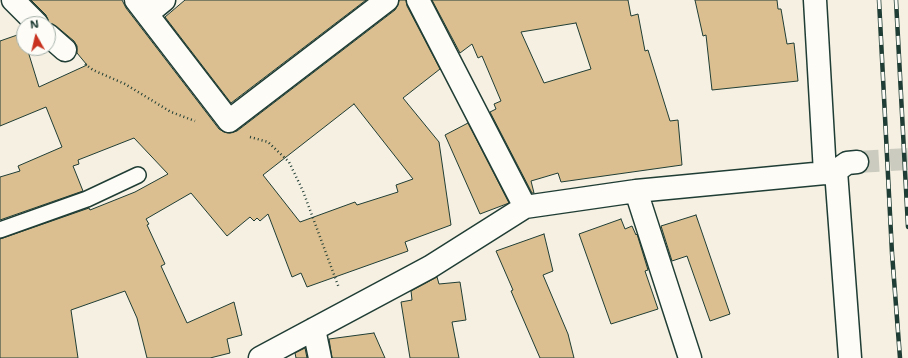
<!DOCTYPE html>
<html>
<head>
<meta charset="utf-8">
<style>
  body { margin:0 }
  #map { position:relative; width:908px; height:358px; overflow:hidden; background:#f6f0e2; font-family:"Shantell Sans",sans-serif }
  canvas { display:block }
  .north { position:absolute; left:16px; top:16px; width:40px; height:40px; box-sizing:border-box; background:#fdfcf7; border:1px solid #a4b0a9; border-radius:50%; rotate:352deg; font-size:11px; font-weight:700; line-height:16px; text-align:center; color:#1f3d34 }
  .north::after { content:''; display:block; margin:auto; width:14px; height:18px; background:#c8321e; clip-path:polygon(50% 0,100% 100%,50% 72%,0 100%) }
</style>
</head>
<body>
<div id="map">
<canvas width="908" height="358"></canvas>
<div class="north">N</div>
</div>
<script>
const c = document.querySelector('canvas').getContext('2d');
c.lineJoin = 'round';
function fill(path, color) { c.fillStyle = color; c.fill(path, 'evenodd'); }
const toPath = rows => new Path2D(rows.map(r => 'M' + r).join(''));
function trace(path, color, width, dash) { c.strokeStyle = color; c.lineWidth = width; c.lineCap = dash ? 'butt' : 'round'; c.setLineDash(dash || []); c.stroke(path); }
const building = toPath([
  [31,0,122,0,126,8,219,129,224,132,230,133,237,131,395,10,398,5,399,0,406,0,407,6,440,69,403,98,439,142,451,225,405,242,408,251,307,287,301,273,292,277,268,214,260,221,257,218,254,221,250,217,227,236,191,193,146,219,149,224,147,225,165,264,161,266,187,323,234,302,242,335,227,339,230,353,210,358,147,358,137,318,125,291,71,310,78,358,0,358,0,239,89,208,90,210,135,192,168,174,134,138,78,160,79,164,73,166,83,191,0,220,0,177,20,171,18,166,62,147,46,107,0,126,0,41,23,33,24,48,27,48,39,87,87,65,77,53,77,46,74,41,56,26,49,23,46,15,31,0],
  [354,104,413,179,396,185,398,192,357,205,355,202,300,222,263,175,354,104],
  [185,0,366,0,231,103,165,17,185,0],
  [432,0,628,0,631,16,638,14,645,51,648,50,670,121,678,120,682,165,561,182,558,173,531,181,534,193,532,193,490,112,496,109,494,104,501,101,482,56,478,58,472,44,460,53,432,0],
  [576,23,591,69,544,83,521,32,576,23],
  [695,0,777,0,778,9,781,9,787,44,794,43,798,81,712,90,706,35,703,36,695,0],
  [468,123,509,203,480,214,445,135,468,123],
  [696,215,730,314,710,321,687,256,672,261,661,226,696,215],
  [621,219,625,229,632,226,636,235,637,234,648,270,645,271,658,309,611,324,579,234,621,219],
  [544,234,553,271,543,275,568,334,574,358,540,358,511,291,513,290,496,251,544,234],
  [437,277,439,284,460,282,466,320,452,322,459,358,410,358,401,302,412,300,411,291,437,277],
  [374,333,385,358,332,358,329,339,374,333],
  [305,348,307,358,296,358,295,353,305,348]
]);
fill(building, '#dbbf90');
trace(building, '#1f3d34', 1);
trace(toPath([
  [857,162,908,159]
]), '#cbccbf', 22, [22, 11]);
const service = toPath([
  [0,230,87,199,138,175]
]);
const minor = toPath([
  [13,0,37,24],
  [136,0,229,121,387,0],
  [418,0,525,207],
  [815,0,825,173],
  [147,14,164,0],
  [48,35,65,50],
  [836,171,850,358],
  [636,191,690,358],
  [314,329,320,358],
  [260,358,430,267,525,207,636,191,825,173,836,171,847,163,857,162]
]);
trace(service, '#1f3d34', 18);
trace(minor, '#1f3d34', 25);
trace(toPath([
  [85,64,93,70,125,84,171,112,195,121],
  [250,137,268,142,289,162,303,191,339,288]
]), '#1f3d34', 2.5, [1, 3]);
trace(service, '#fdfcf7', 15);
trace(minor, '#fdfcf7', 22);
const rail = toPath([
  [879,0,892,253,900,358],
  [896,0,908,227]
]);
trace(rail, '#1f3d34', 4.5);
trace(rail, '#fdfcf7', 3, [9]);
</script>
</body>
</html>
